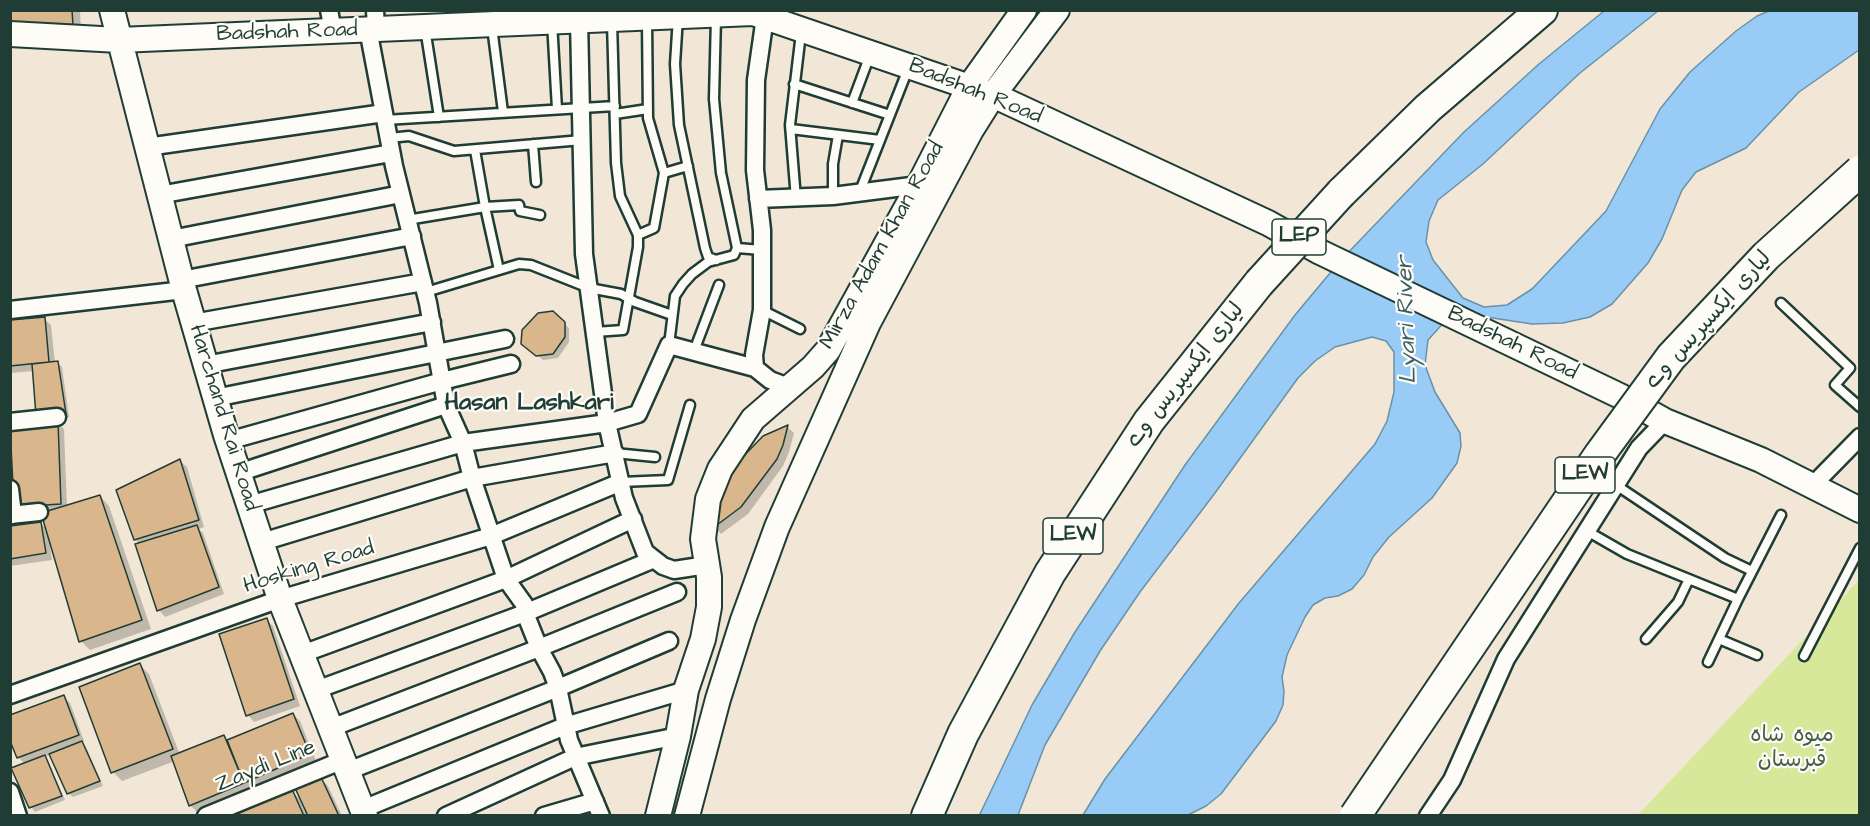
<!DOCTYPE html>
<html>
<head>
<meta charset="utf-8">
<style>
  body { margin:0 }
  #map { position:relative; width:1870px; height:826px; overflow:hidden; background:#f2e7d7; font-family:"Architects Daughter",sans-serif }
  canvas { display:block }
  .frame { position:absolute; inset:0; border:12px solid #1f3d34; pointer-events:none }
</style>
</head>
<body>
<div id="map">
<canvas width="1870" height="826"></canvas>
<div class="frame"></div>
</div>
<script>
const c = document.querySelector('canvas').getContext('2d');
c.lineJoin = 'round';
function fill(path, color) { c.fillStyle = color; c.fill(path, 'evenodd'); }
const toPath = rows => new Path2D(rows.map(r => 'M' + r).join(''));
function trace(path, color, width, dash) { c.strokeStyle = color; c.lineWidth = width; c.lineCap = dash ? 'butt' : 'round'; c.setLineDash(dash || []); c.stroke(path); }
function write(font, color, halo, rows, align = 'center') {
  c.font = font + ' "Architects Daughter","Playpen Sans Arabic",sans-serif'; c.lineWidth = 4.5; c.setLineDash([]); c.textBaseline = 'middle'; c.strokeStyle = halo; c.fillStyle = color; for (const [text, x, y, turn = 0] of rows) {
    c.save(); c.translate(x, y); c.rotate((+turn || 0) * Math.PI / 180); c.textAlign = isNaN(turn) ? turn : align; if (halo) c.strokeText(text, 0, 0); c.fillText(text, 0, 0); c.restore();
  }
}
fill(toPath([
  [1859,580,1859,815,1638,815]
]), '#d7e89b');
const water = toPath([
  [1604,11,1658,11,1580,73,1483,164,1438,200,1429,221,1426,242,1433,260,1463,298,1484,307,1507,305,1532,289,1606,211,1660,109,1690,72,1736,31,1757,16,1769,11,1859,11,1859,50,1799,92,1746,148,1696,172,1682,190,1662,239,1648,263,1612,304,1590,317,1563,323,1532,324,1473,315,1447,319,1428,340,1425,365,1435,392,1460,433,1461,446,1457,463,1432,498,1389,537,1373,557,1364,575,1352,589,1338,596,1325,598,1313,605,1305,617,1287,655,1282,677,1284,691,1283,705,1276,721,1221,794,1206,806,1188,815,1083,815,1105,779,1239,603,1375,444,1387,421,1394,392,1394,352,1386,341,1372,337,1335,347,1315,361,1298,378,1215,493,1140,592,1100,651,1045,745,1018,815,979,816,1032,705,1075,632,1185,465,1295,315,1340,261,1464,132,1539,64,1604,11]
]);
fill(water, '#98cbf5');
trace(water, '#6892a8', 1.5);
fill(toPath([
  [10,10,80,10,81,33],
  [553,313,569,328,569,342,558,358,543,360,525,345],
  [44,319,51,325,55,363,58,363,62,367,69,417,42,420,34,371,10,373,10,322],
  [57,422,64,429,67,507,100,496,109,506,151,629,90,650,81,641,52,546,50,547,52,560,10,566,10,527,41,523,47,530,42,512,23,513],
  [787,427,794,433,789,452,783,466,748,514,721,534,715,527],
  [180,461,187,467,204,527,199,529,203,533,224,594,165,617,159,610,140,544,135,539],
  [267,620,273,626,300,706,254,722,248,715],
  [140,665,149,674,180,755,224,736,229,741,293,714,300,721,316,761,197,812,190,805,175,761,122,781,113,772],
  [63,696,70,703,84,741,82,742,86,747,103,786,73,797,68,793,51,754,44,757,48,761,65,800,35,812,31,807,25,764,18,757],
  [321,779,328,786,342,816,240,816,292,791,302,802]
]), '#0003');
const building = toPath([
  [10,10,72,10,73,25,10,23,10,10],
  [553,311,565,322,565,337,553,354,536,356,521,344,522,330,538,313,553,311],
  [45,317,49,362,10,366,10,320,45,317],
  [58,361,66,414,36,416,32,364,58,361],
  [58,421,61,504,14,507,10,425,58,421],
  [788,425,783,445,777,459,741,507,713,528,722,487,736,464,763,436,788,425],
  [180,459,199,520,134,540,116,490,180,459],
  [100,495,142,620,79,642,41,513,100,495],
  [41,522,46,553,10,559,10,526,41,522],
  [197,525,219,587,157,611,135,544,197,525],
  [267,618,294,699,246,716,219,634,267,618],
  [140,663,173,749,111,773,79,687,140,663],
  [64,695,79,735,17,758,10,741,10,715,64,695],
  [293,713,310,754,244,783,227,740,293,713],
  [224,735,244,783,189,806,171,756,224,735],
  [82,741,100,781,67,794,49,754,82,741],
  [45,755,62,796,29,808,11,768,45,755],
  [321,777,339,816,308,816,295,788,321,777],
  [292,789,304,816,238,816,237,814,292,789]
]);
fill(building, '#d9b68b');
trace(building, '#1f3d34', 1.5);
const service = toPath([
  [678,17,675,64,679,125,705,248,708,257,716,260],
  [552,22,557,109],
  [492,27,503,112],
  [425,28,439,117],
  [794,84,890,115],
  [852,103,870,55],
  [615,114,648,109],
  [385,120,615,106],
  [791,129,880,140],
  [389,138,409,136,454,151,582,140],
  [533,144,536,182],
  [664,173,688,166],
  [860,191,908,69],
  [833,196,833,164,838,135],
  [796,199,790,125,801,33],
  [407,220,485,207,475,150],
  [638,235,654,228,664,173,648,118,647,21],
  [737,248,762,250],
  [499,270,485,207,519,205,520,211,540,215],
  [426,292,519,264,531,265,589,288,621,294,635,302,672,315],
  [1781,303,1850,368,1835,385,1860,407],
  [762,310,800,329],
  [595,332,623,330,638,247,638,235,620,196,616,163,612,22],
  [669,345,675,296,683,284,692,274,708,262,734,255,737,248,721,173,714,99,716,17],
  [694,351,719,285],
  [615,453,655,457],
  [621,482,668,480,690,405],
  [1616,485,1725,558,1752,571],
  [1587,531,1627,554,1738,599],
  [1646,639,1678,602,1689,579],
  [1719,639,1757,655],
  [1804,656,1860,548],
  [1708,662,1738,599,1781,515]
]);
const minor = toPath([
  [329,10,333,31],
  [375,10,376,29],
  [579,20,584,254,607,423,624,498,645,552,663,566,674,570,707,565],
  [368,29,394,166,428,303,446,405,463,443,472,478,506,579,524,604,525,613,539,648,552,672,558,688,569,740,601,816],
  [147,147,384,113],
  [159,195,391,153],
  [758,199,833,196,919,185],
  [171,239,401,194],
  [181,280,412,236],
  [10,310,184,290],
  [193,323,423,282],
  [205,365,432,322],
  [755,368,754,355,762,310,762,230,755,170,756,80,765,17],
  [215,398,505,339],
  [10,422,57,417],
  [228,441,442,381,511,364],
  [238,473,446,405],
  [1812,486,1860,437],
  [10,489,13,515],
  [249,505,463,443,607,423,638,414,669,345,755,368,770,380,789,387],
  [10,515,39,512],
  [262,542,472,478,615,453],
  [302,654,506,579,633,519],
  [316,690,525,613,654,559],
  [10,695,280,599,491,536,621,482],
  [331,728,539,648,677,592],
  [348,771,558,688,669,641],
  [10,792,18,816],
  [363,809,565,726,686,690],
  [206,816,343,760],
  [446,816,575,757,678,736],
  [544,816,595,801],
  [1428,816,1452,780,1506,659,1639,448,1665,421]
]);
const secondary = toPath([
  [112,10,184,290,226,435,280,599,365,816],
  [10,34,119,40,753,13,993,95,1268,223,1320,252,1620,396,1665,421,1761,460,1860,510],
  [658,816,678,736,686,690,703,639,709,607,709,577,703,539,708,499,720,469,753,419,813,367,828,350,919,185,969,87,1024,10],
  [687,816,718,699,743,620,777,527,868,323,971,130,993,95,1057,10]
]);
const motorway = toPath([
  [1341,193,1428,108,1542,10],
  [927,816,963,734,1050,573,1149,421,1259,283]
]);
trace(service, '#1f3d34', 13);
trace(minor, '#1f3d34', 21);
trace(secondary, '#1f3d34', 28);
trace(motorway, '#1f3d34', 34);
trace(service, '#fdfcf7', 8);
trace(minor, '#fdfcf7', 16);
trace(secondary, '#fdfcf7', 24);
trace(motorway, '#fdfcf7', 30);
const motorwayBridge = toPath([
  [1259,283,1341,193],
  [1355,816,1600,454,1671,357,1766,256,1860,171]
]);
trace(motorwayBridge, '#1f3d34', 34, []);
trace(motorwayBridge, '#fdfcf7', 30);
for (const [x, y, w] of [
  [1299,237,54],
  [1585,475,60],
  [1073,536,60]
]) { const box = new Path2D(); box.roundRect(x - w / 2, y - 18, w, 36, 4.5); c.fillStyle = '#fdfcf7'; c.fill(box); trace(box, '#1f3d34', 1.5); }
write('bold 21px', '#1f3d34', null, [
  ["LEP",1299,237],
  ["LEW",1585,475],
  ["LEW",1073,536]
]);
write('22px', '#1f3d34', '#fdfcf7', [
  ["Badshah Road",287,33,-2],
  ["Badshah Road",975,92,22],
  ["Mirza Adam Khan Road",883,246,-61],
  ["لیاری ایکسپریس وے",1709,321,-48],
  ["Badshah Road",1512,344,26],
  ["لیاری ایکسپریس وے",1186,376,-52],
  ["Harchand Rai Road",223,418,73],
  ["Hosking Road",309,568,-17],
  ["Zaydi Line",266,767,-22]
]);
write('22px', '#445f49', '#fdfcf7', [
  ["میوہ شاہ",1792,736],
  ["قبرستان",1792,761]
]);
write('italic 24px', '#3d6064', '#fdfcf7', [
  ["Lyari River",1408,320,-92]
]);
write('bold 24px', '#1f3d34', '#fdfcf7', [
  ["Hasan Lashkari",529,404]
]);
</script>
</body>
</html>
